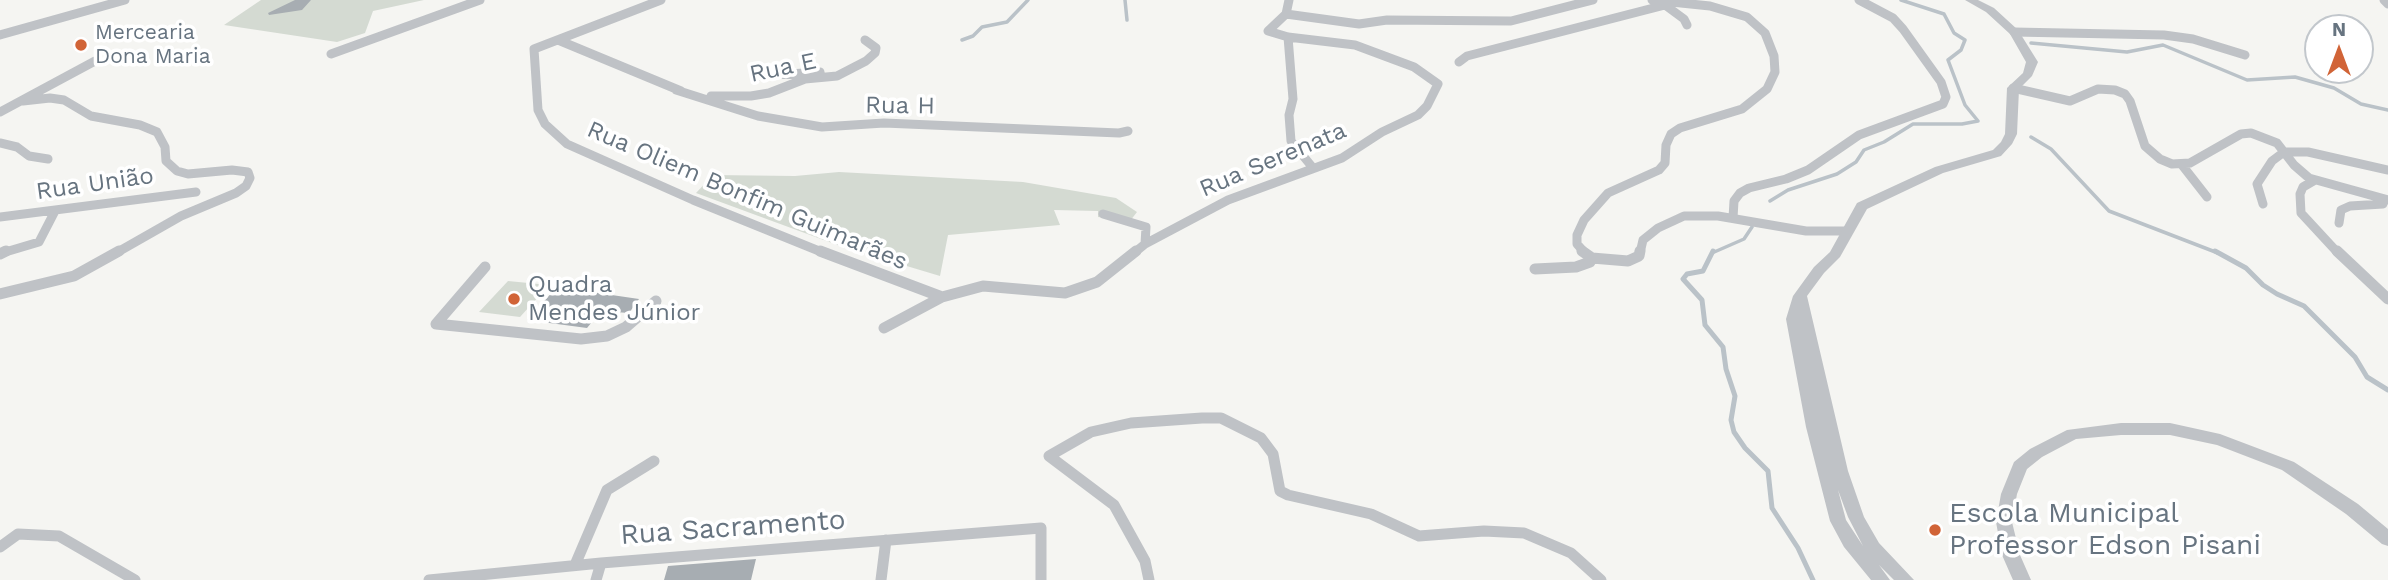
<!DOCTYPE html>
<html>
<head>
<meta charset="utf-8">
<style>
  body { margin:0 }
  #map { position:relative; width:2388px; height:580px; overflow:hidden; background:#f5f5f2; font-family:"Work Sans",sans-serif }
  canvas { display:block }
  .north { position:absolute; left:2304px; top:14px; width:70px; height:70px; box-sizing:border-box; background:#fff; border:2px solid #c2c7cc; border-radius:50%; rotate:0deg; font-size:19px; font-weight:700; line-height:28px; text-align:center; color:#677480 }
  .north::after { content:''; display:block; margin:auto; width:24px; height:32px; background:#d16437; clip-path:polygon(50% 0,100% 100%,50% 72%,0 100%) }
</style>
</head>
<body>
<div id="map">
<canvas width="2388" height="580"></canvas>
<div class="north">N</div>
</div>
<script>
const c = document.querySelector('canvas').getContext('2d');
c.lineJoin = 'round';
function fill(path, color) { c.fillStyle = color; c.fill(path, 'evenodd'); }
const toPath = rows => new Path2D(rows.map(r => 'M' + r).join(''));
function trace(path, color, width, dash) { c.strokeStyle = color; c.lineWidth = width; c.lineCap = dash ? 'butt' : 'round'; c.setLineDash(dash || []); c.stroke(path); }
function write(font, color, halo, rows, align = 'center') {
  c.font = font + ' "Work Sans",sans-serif'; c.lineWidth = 7; c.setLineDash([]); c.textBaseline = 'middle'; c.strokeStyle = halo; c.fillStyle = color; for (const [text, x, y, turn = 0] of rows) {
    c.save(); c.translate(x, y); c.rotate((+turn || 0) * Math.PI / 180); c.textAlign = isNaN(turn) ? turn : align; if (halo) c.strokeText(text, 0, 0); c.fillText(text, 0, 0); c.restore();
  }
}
fill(toPath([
  [261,0,424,0,373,11,365,33,337,42,224,25],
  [839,172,1023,182,1116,198,1137,212,1130,221,1098,217,1098,211,1054,210,1060,225,948,235,940,276,840,246,696,193,713,175,795,176],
  [508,281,549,285,520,317,479,312]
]), '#d4dad2');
trace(toPath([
  [1125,0,1127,20],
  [962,40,973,36,982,27,1007,22,1028,0],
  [2031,43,2127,52,2163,45,2247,80,2295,77,2334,88,2361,104,2388,110],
  [2031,137,2051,149,2109,211,2218,253],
  [1770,201,1788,190,1837,174,1856,162,1864,150,1884,142,1913,124,1962,124,1978,121,1965,105,1948,60,1961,50,1965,40,1954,33,1944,14,1901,0],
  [1712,253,1744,239,1752,227]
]), '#bac2c8', 3.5);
trace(toPath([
  [1713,251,1703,271,1687,274,1683,279,1702,300,1705,325,1723,347,1726,369,1735,396,1731,420,1734,432,1745,448,1768,471,1772,508,1798,548,1813,580],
  [2215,251,2246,268,2263,285,2277,294,2304,306,2355,357,2367,377,2388,390]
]), '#bac2c8', 5);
fill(toPath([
  [295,0,311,0,302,10,269,15,268,13],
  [557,287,639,299,629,313,601,311,587,328,527,320],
  [756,559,751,580,664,580,668,566]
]), '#a7adb2');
trace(toPath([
  [661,0,534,49,538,110,545,124,567,144,693,200,824,253],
  [2384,0,2388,4],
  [1667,1,1665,5,1684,19,1687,25],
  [1286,14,1359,24,1387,20,1511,21,1593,0],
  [2014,32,2164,35,2193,39,2245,55],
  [0,35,125,0],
  [1288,37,1293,99,1289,115,1291,141,1313,168],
  [558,40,681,91],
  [331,54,480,0],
  [1459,62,1467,56,1665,5],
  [757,76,820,72],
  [2013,88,2070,101,2098,89,2115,90,2125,94,2130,101,2145,146,2160,159,2172,164,2190,163,2241,134,2251,133,2277,143,2294,165,2309,178,2388,200],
  [676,90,758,116,822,127,884,123,1119,133,1128,131],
  [711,96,751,96,769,93,805,79,837,76,866,61,875,53,876,48,865,40],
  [23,101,50,98,64,100,91,116,140,125,157,132,165,147,166,161,177,171,188,174,232,170,248,172,250,178,246,186,236,193,181,216,116,253],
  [0,112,95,61],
  [0,143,17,147,29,156,48,159],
  [2182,165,2207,197],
  [2315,180,2303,187,2300,194,2301,213,2338,253],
  [2263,204,2257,184,2272,161,2284,152,2308,152,2388,170],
  [1103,214,1146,227,1145,244,1134,253],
  [0,217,196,192],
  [1733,218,1734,201,1740,193,1749,188,1786,179,1808,170,1859,135,1943,104,1946,97,1941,82,1903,29,1893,18,1859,0],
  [2339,223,2341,210,2350,206,2383,204],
  [1145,244,1228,200,1342,158,1382,132,1418,115,1427,106,1438,84,1414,67,1355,45,1288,37,1268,31,1286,14,1289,0],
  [2,253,39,242,55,211],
  [1585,253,1577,244,1577,235,1584,220,1608,193,1659,170,1665,163,1666,145,1671,134,1680,128,1742,109,1767,89,1775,72,1774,56,1765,33,1747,17,1710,6,1652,0],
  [1640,253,1643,240,1658,228,1684,216,1718,216,1806,231,1846,231]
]), '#bfc2c6', 9);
trace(toPath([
  [820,251,942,297],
  [1582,251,1592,258,1628,261,1639,256,1640,251],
  [2337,251,2388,299],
  [0,254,6,251],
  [1535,269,1576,267,1590,262,1592,258],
  [0,294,74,276,119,251],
  [436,324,581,339,607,336,626,327,656,301],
  [436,324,485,267],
  [884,328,942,297,983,286,1065,293,1097,282,1136,251],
  [0,547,18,534,59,536,135,580],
  [575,565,607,490,654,461],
  [429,580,601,563,1041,528,1041,580],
  [596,580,601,563],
  [881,580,886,540],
  [1149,580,1145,561,1114,505,1049,456,1091,432,1131,423,1202,418,1221,418,1261,438,1273,454,1280,491,1288,495,1371,514,1419,536,1484,531,1524,533,1571,553,1601,580]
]), '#bfc2c6', 11);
fill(toPath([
  [1965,0,1978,0,1994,8,2018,30,2038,62,2032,76,2019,89,2017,134,2012,144,2001,156,1943,173,1867,209,1840,257,1824,273,1807,296,1848,471,1864,517,1879,543,1914,580,1894,580,1879,565,1890,580,1871,580,1844,547,1830,521,1806,427,1786,319,1793,296,1814,267,1830,252,1857,203,1935,167,1993,150,2001,142,2005,134,2007,88,2023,73,2026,62,2010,34,1986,12,1965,0],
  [1838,490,1848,517,1863,546,1846,520,1838,490],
  [2121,423,2170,423,2220,434,2294,462,2358,504,2388,529,2388,546,2382,544,2346,514,2282,470,2217,445,2170,435,2121,435,2076,439,2042,457,2027,469,2017,494,2012,522,2020,555,2031,580,2013,580,2002,555,1996,522,2001,494,2014,462,2030,449,2067,430,2121,423]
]), '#bfc2c6');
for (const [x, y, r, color] of [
  [81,45,7,"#d16437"],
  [514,299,7,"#d16437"],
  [1935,530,7,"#d16437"]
]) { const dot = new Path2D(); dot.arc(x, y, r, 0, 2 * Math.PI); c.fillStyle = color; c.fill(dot); trace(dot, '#fff', 2.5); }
write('21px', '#677480', '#fff', [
  ["Mercearia",95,33],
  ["Dona Maria",95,57]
], 'left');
write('24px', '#677480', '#fff', [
  ["Rua E",783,68,-12],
  ["Rua H",900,106,1],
  ["Rua Serenata",1273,160,-23],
  ["Rua União",95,184,-8],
  ["Rua Oliem Bonfim Guimarães",747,196,23]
]);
write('24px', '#677480', '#fff', [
  ["Quadra",528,285],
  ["Mendes Júnior",528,313]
], 'left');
write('28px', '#677480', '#fff', [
  ["Escola Municipal",1949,514],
  ["Professor Edson Pisani",1949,546]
], 'left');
write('28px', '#677480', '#fff', [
  ["Rua Sacramento",733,528,-4]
]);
</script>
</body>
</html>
